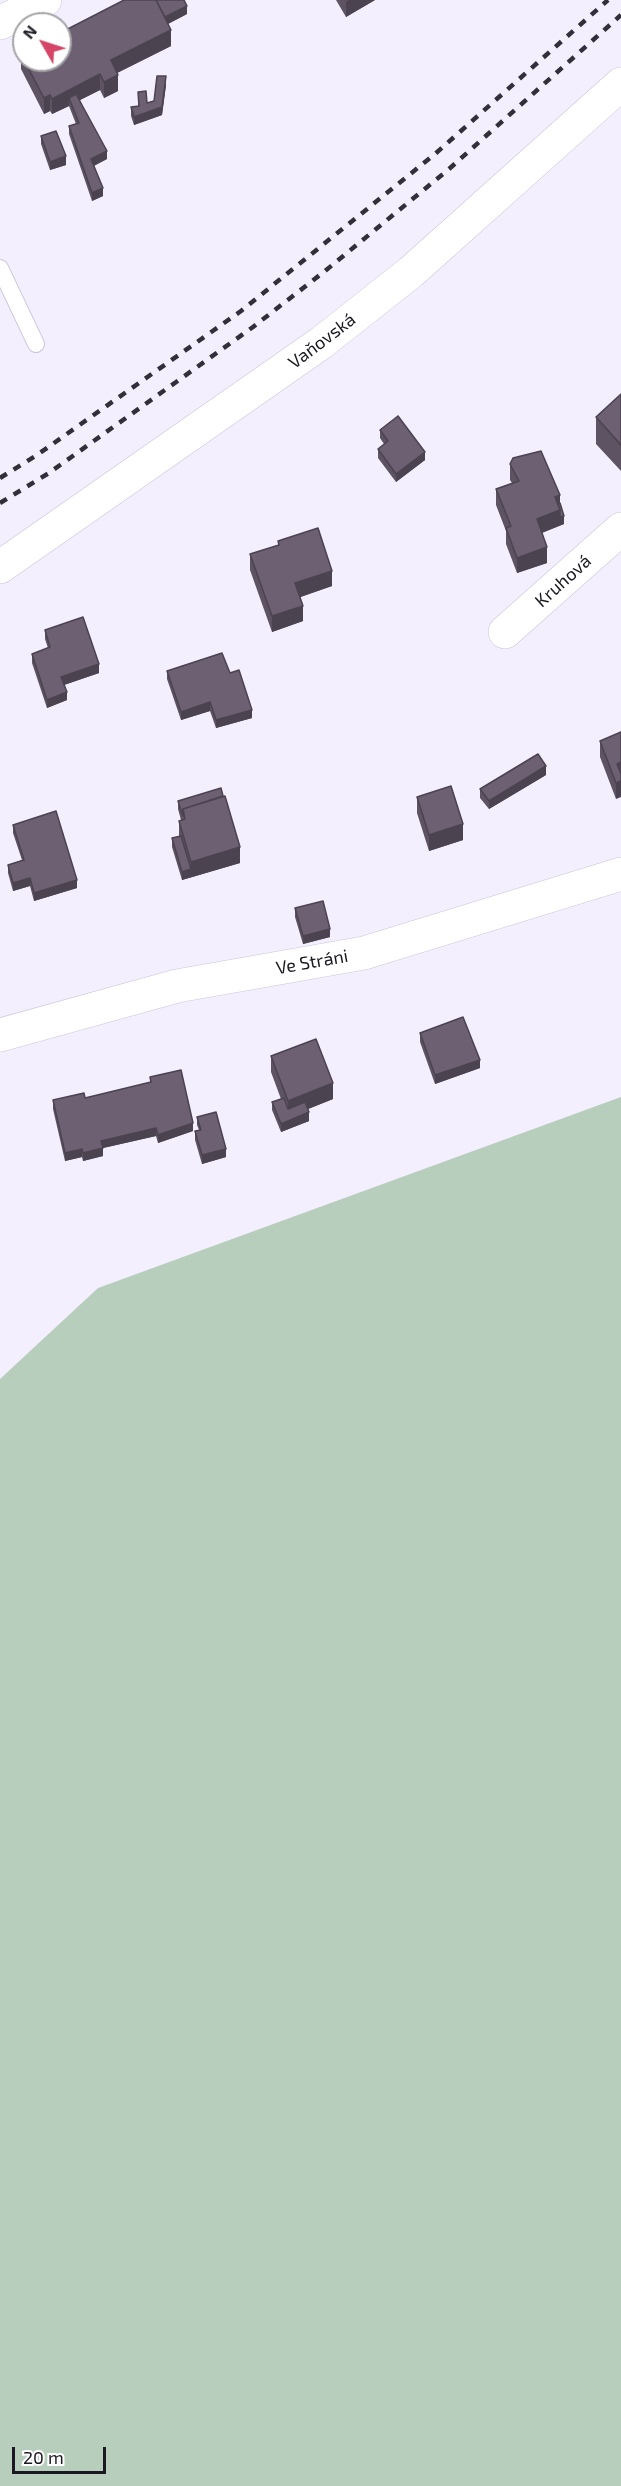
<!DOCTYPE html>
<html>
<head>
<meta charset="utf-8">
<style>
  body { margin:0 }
  #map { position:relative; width:621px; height:2486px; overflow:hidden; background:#f4effe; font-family:"Exo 2",sans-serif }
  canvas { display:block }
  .north { position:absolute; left:12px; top:12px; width:60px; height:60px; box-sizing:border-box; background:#fff; border:2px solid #a4a3a6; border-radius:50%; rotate:309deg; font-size:16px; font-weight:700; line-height:24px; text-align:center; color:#1b1821 }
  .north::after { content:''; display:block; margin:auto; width:21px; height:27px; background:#d44567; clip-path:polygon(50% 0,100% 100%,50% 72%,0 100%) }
  .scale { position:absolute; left:12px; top:2447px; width:94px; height:27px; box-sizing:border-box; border:3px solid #1b1821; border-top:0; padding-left:8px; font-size:18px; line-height:21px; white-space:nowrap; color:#1b1821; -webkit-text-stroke:4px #fff; paint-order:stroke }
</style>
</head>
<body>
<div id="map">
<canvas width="621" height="2486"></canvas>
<div class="north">N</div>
<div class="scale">20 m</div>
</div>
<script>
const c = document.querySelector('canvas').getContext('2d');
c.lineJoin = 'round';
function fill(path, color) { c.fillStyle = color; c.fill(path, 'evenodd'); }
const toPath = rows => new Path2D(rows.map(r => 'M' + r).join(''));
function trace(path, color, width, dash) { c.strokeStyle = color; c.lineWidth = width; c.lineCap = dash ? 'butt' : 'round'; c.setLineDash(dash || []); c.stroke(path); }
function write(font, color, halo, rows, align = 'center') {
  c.font = font + ' "Exo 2",sans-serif'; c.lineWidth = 6; c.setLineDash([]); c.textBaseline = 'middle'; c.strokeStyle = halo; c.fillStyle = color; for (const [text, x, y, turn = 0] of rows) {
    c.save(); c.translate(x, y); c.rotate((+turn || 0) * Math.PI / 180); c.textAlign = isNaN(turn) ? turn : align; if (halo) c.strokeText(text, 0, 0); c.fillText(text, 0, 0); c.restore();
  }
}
fill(toPath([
  [621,1097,621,2486,0,2486,0,1379,98,1288]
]), '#b8cebc');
const service = toPath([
  [0,268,36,344]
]);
const minor = toPath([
  [0,567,321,343,411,272,621,84],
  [505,632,621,529],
  [0,1035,177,986,364,953,621,874]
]);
const primary = toPath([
  [0,23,45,0]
]);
trace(service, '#cbc4db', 18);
trace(minor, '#cbc4db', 34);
trace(primary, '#cbc4db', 34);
trace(service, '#fff', 16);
trace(minor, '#fff', 33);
trace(primary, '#fff', 33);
trace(toPath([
  [0,478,37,455,241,311,435,154,608,0],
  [0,503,49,473,253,327,325,271,449,169,621,15]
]), '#322f38', 4.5, [8, 8]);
fill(toPath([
  [336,0,375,0,346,17],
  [187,14,168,24,171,46,117,73,118,91,104,98,100,90,80,100,107,159,94,166,103,196,92,201,69,134,69,126,76,124,69,106,52,114,50,111,44,114,21,69,21,53],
  [166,85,162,115,134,125,131,116,131,107,138,106,138,92,147,103,154,101],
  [41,136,66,165,50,170,41,144],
  [621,394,621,471,596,444,596,417],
  [380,430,425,460,396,482,378,458,378,449,384,444,380,438],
  [510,464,560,503,564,524,541,533,547,563,517,573,506,544,506,531,496,505,496,489,512,483,510,480],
  [278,541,332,586,300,597,303,621,272,632,250,570,250,554,278,545],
  [45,630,99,673,64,685,67,700,47,708,32,663,32,654,48,648,45,639],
  [167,671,230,673,252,718,216,728,210,711,181,720,167,679],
  [621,732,616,799,600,757,600,741],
  [546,775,489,809,480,798,480,789],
  [417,797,463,840,429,851,417,813],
  [178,801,240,863,182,880,172,847,172,838,179,837,179,821,181,820,178,809],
  [13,825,77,888,34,901,30,886,13,891,8,873,8,865,22,860,13,833],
  [295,908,330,937,303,944,295,917],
  [420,1033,480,1068,435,1084,420,1042],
  [271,1056,333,1099,308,1109,309,1121,281,1132,272,1110,272,1102,281,1099,271,1072],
  [150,1077,193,1131,158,1143,156,1136,103,1148,103,1156,83,1161,82,1157,65,1161,53,1109,53,1100,85,1098,150,1082],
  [197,1117,226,1157,202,1164,195,1140,195,1131,199,1130,197,1125]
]), '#5d5362');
fill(toPath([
  [349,0,375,0,346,17,346,2],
  [187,6,187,14,162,27,162,19],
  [171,30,171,46,111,76,111,60],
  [100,74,100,90,72,104,69,98,69,106,52,114,52,99],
  [118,75,118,91,104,98,104,82],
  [166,76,166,85,162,115,134,125,134,117,162,107],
  [50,95,50,111,44,114,44,98],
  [107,151,107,159,91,167,91,159],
  [66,156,66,165,50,170,50,162],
  [103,188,103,196,92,201,92,193],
  [425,452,425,460,396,482,396,474],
  [560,495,560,517,564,516,564,524,537,535,537,519,555,497],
  [547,547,547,563,517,573,517,558],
  [332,571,332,586,295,599,295,583],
  [303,606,303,621,272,632,272,616],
  [99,664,99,673,61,686,61,677],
  [67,692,67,700,47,708,47,700],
  [210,702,210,711,181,720,181,712],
  [252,710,252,718,216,728,216,720],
  [621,762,621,778,617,764],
  [546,766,546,775,489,809,489,801],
  [621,781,621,797,616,799,616,783],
  [463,824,463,840,429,851,429,835],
  [240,847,240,863,182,880,182,872,191,869,191,862],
  [30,878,30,886,13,891,13,883],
  [77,880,77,888,34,901,34,893],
  [330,929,330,937,303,944,303,936],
  [480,1060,480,1068,435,1084,435,1075],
  [333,1083,333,1099,288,1117,288,1101],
  [309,1112,309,1121,281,1132,281,1124],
  [193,1123,193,1131,158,1143,158,1135],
  [156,1128,156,1136,103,1148,103,1156,83,1161,83,1153,101,1141],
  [82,1149,82,1157,65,1161,65,1153],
  [226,1149,226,1157,202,1164,202,1155]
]), '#4c4350');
const building = toPath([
  [124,0,156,0,171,30,111,60,118,75,104,82,100,74,52,99,50,95,44,98,24,60,60,60,60,33,124,0],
  [156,0,184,0,187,6,165,17,156,0],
  [24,51,24,59,21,53,24,51],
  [157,76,166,76,162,107,134,117,131,107,139,106,138,92,146,91,147,103,154,101,157,76],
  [76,94,107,151,91,159,103,188,92,193,69,126,79,123,69,98,76,94],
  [56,131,66,156,50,162,41,136,56,131],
  [621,394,621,445,596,417,621,394],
  [398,416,425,452,396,474,378,449,388,441,380,430,398,416],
  [541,451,560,495,555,497,560,510,537,519,547,547,517,558,506,528,511,526,496,489,519,481,510,464,513,458,541,451],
  [558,503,560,503,564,516,560,517,560,510,558,503],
  [318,528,332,571,295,583,303,606,272,616,250,554,279,545,278,541,318,528],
  [83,617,99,664,61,677,67,692,47,700,32,654,50,647,45,630,83,617],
  [222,653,230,673,239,670,252,710,216,720,210,702,181,712,167,671,222,653],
  [621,732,621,762,617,764,621,774,621,781,616,783,600,741,621,732],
  [538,754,546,766,489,801,480,789,538,754],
  [451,786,463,824,429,835,417,797,451,786],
  [221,788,223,796,183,809,183,816,178,801,221,788],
  [225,796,240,847,191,862,179,821,185,819,183,809,225,796],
  [56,811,77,880,34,893,30,878,13,883,8,865,24,860,13,825,56,811],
  [181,836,191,869,182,872,172,838,181,836],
  [323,901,330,929,303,936,295,908,323,901],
  [463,1017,480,1060,435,1075,420,1033,463,1017],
  [316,1039,333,1083,288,1101,271,1056,316,1039],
  [181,1070,193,1123,158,1135,156,1128,101,1141,103,1148,83,1153,82,1149,65,1153,53,1100,84,1093,85,1098,151,1082,150,1077,181,1070],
  [284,1098,288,1109,305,1102,309,1112,281,1124,272,1102,284,1098],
  [216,1112,226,1149,202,1155,195,1131,201,1130,197,1117,216,1112]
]);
fill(building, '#6c6072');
trace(building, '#4c4350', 1.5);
write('18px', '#1b1821', '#fff', [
  ["Vaňovská",322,341,-37],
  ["Kruhová",563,581,-42],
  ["Ve Stráni",312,962,-10]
]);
</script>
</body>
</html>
